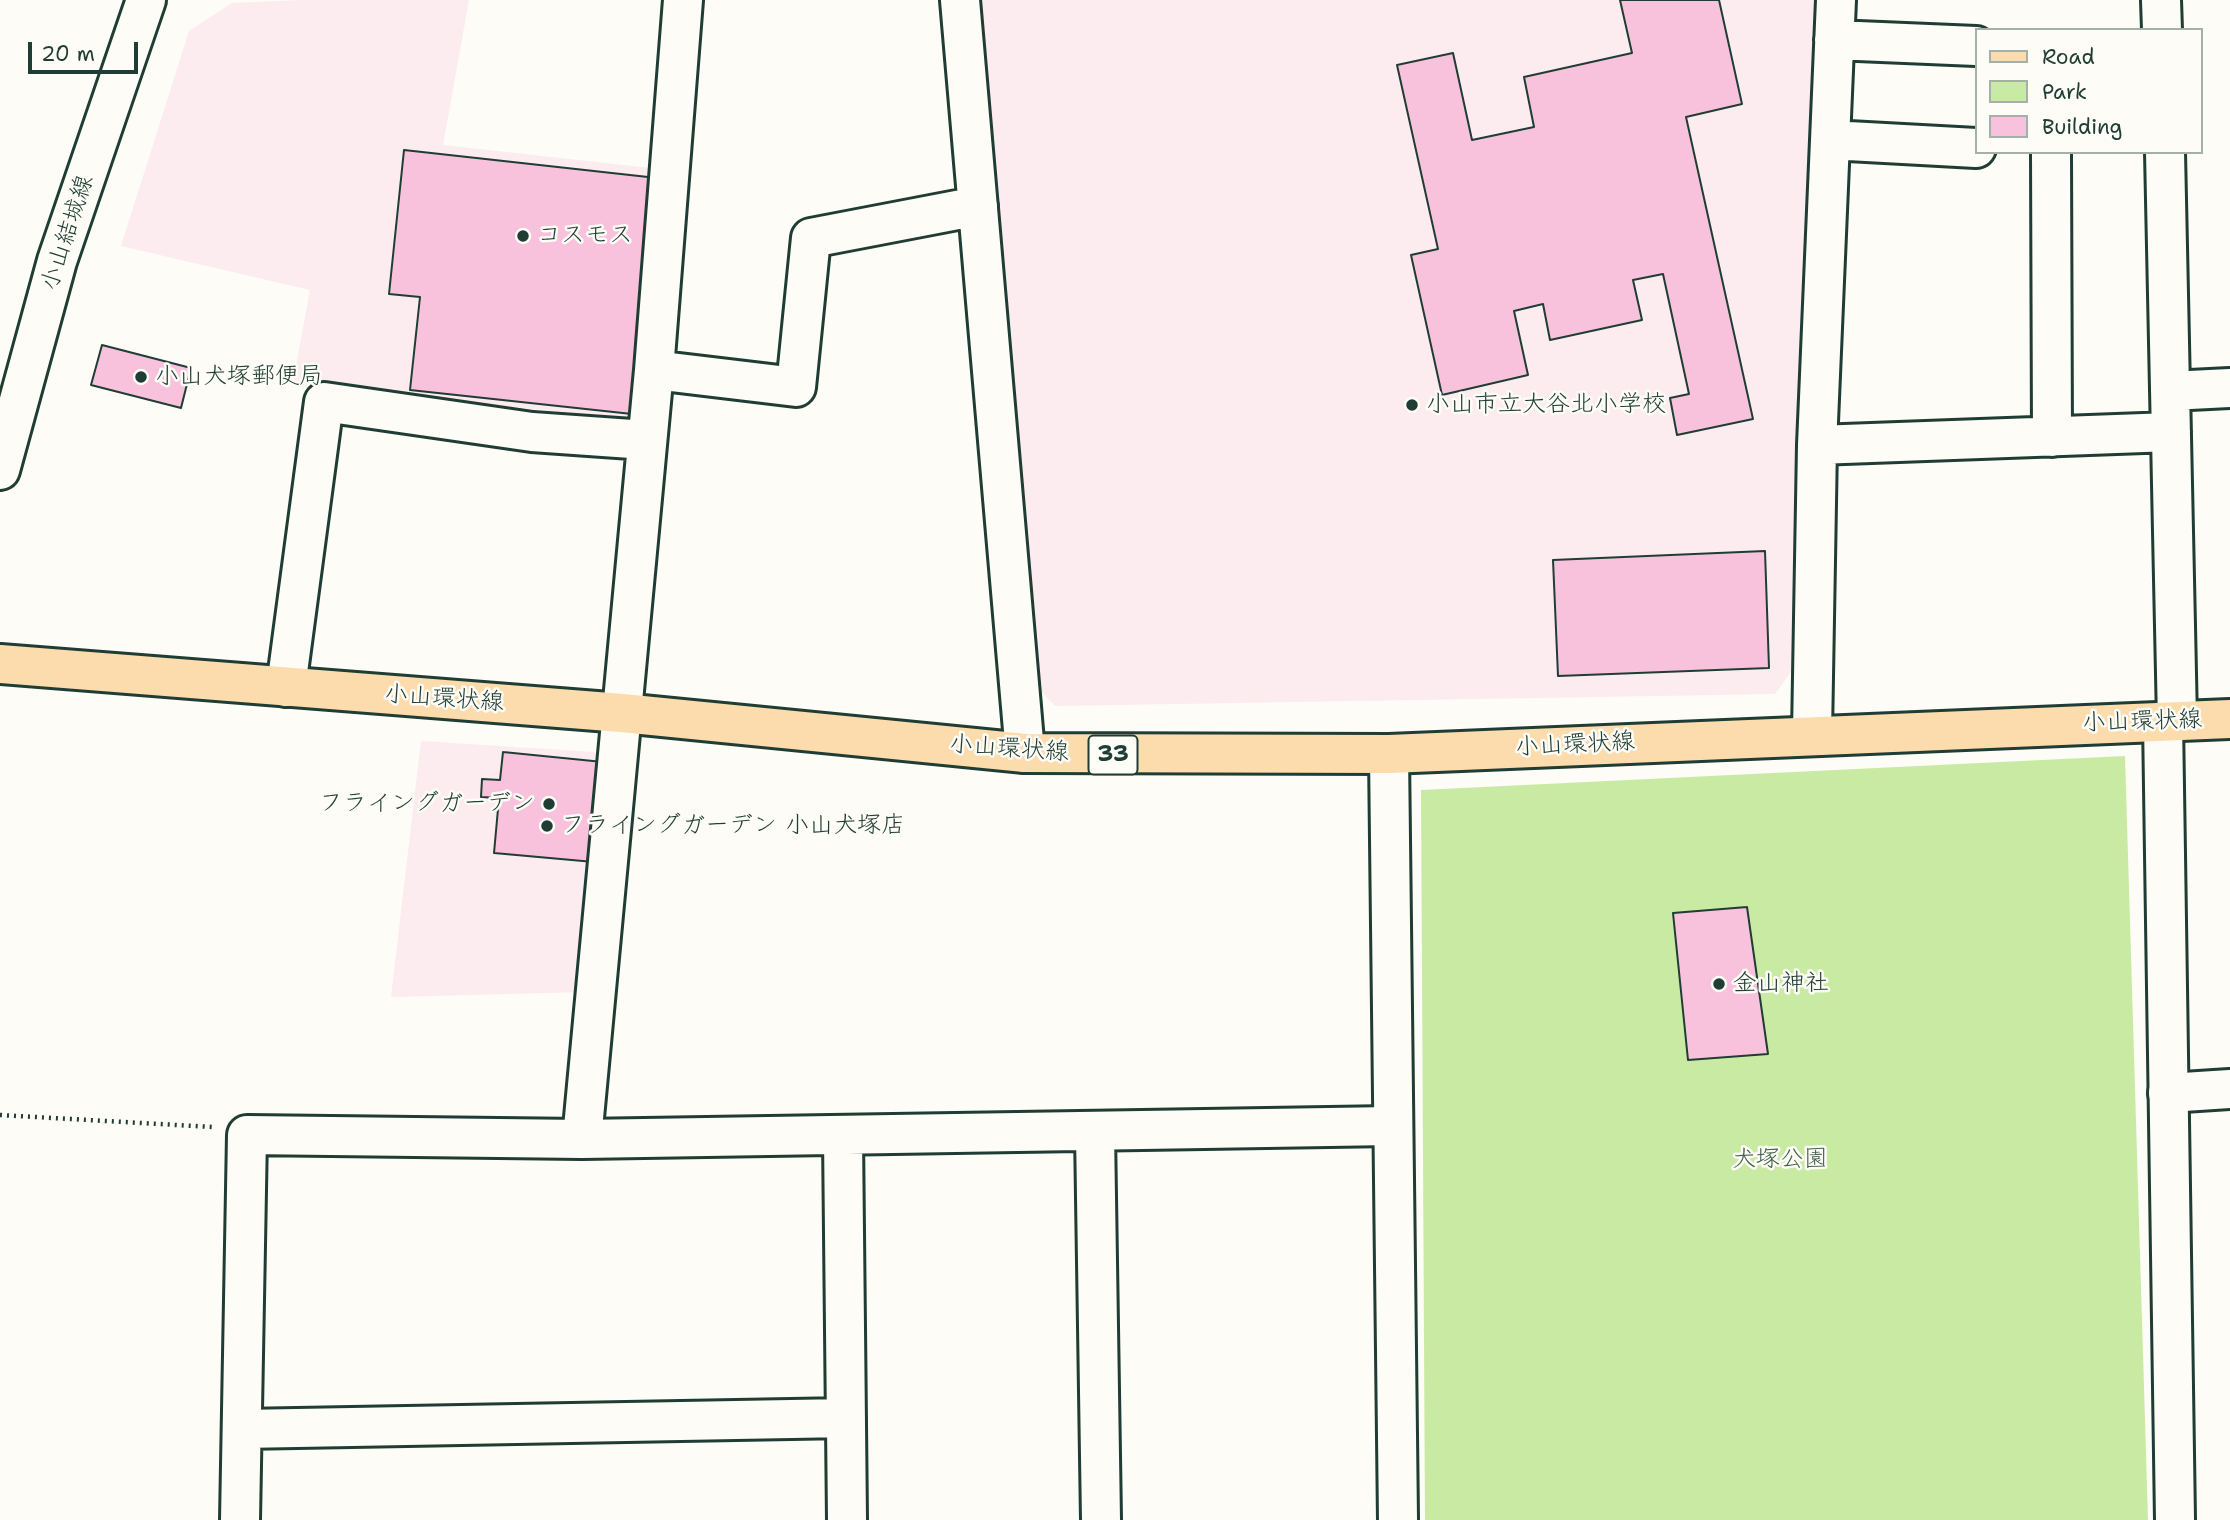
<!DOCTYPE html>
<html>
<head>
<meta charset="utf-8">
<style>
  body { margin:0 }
  #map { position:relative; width:2230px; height:1520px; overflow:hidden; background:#fdfcf7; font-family:"Shantell Sans",sans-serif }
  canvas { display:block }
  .legend { position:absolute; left:1975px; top:28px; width:228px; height:126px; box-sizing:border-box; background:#fdfcf7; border:2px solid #a4b0a9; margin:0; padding:9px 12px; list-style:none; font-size:21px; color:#1f3d34 }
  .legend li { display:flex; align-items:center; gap:14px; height:35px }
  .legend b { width:35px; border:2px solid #a4b0a9 }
  .scale { position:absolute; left:28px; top:42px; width:110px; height:32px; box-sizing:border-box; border:4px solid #1f3d34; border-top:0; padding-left:9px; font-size:21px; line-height:24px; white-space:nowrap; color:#1f3d34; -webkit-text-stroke:5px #fdfcf7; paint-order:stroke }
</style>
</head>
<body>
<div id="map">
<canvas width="2230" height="1520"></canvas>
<ul class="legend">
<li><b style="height:9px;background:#fcdcac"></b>Road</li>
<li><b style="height:19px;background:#c9eaa2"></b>Park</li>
<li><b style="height:19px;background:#f8c2dd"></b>Building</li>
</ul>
<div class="scale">20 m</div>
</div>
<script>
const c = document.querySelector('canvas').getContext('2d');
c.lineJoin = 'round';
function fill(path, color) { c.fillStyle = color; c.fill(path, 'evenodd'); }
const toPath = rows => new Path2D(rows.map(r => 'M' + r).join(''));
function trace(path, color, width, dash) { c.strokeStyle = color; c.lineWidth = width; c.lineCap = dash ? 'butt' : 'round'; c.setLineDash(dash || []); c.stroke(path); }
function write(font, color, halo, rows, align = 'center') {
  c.font = font + ' "Shantell Sans","Klee One",sans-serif'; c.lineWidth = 5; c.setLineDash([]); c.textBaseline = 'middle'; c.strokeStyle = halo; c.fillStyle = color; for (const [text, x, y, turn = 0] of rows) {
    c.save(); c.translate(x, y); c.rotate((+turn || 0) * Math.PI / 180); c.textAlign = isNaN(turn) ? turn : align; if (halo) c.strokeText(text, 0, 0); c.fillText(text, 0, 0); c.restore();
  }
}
fill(toPath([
  [303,0,469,0,443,145,659,169,637,421,293,382,310,290,121,246,189,31,232,3],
  [976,0,1828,0,1830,140,1793,669,1775,694,1055,706,1037,687],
  [421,741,594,752,609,765,585,992,391,997]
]), '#fcebef');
fill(toPath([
  [2125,756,2148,1520,1425,1520,1421,790]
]), '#c9eaa2');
const building = toPath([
  [1620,0,1719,0,1742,104,1686,117,1753,419,1677,435,1670,398,1689,394,1663,274,1633,280,1642,320,1550,340,1543,304,1514,311,1528,375,1442,395,1411,255,1438,249,1397,65,1453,53,1472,140,1534,127,1524,77,1632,53,1620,0],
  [404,150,657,178,632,414,410,390,420,297,389,294,404,150],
  [102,345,191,368,181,408,91,385,102,345],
  [1765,551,1769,668,1558,676,1553,560,1765,551],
  [503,752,603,762,594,862,494,853,499,798,481,797,482,779,500,780,503,752],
  [1747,907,1768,1054,1688,1060,1673,913,1747,907]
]);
fill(building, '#f8c2dd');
trace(building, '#1f3d34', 2);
const minor = toPath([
  [960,0,1025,753],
  [2161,0,2162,30],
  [1834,40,1976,46],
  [1830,140,1976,148],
  [2051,152,2052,437],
  [2165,152,2177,721],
  [654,370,796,387,811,238,978,206],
  [2170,391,2230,388],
  [1817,445,2171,432],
  [286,687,324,402,532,432,646,440],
  [1812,734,1817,445,1836,0],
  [2168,1093,2230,1089],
  [1095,1132,1101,1520],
  [843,1136,847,1520],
  [582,1139,654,370,683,0],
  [242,1429,846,1418],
  [240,1520,247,1135,582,1139,1391,1126]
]);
const tertiary = toPath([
  [2163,721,2175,1520],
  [1389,754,1398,1520]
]);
const secondary = toPath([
  [0,470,57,261,146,0]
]);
const primary = toPath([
  [0,664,622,713,1025,753,1389,754,2230,719]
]);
trace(minor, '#1f3d34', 44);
trace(tertiary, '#1f3d34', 44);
trace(secondary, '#1f3d34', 44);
trace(primary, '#1f3d34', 44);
trace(toPath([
  [0,1115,212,1127]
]), '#1f3d34', 4.5, [2, 5]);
trace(minor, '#fdfcf7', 38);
trace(tertiary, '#fdfcf7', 38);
trace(secondary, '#fdfcf7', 38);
trace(primary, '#fcdcac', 38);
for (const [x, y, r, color] of [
  [523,236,7,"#1f3d34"],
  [141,377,7,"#1f3d34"],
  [1412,405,7,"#1f3d34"],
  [549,804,7,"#1f3d34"],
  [547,826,7,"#1f3d34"],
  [1719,984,7,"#1f3d34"]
]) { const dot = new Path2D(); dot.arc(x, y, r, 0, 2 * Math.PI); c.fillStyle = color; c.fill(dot); trace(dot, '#fdfcf7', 2.5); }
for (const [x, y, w] of [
  [1113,755,49]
]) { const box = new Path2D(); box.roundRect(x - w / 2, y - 19.5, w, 39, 5); c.fillStyle = '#fdfcf7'; c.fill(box); trace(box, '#1f3d34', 2); }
write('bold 23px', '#1f3d34', null, [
  ["33",1113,755]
]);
write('24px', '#1f3d34', '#fdfcf7', [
  ["小山結城線",68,233,-72],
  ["小山環状線",444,699,4],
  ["小山環状線",2142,722,-2],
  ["小山環状線",1575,745,-3],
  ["小山環状線",1009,749,4]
]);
write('24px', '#1f3d34', '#fdfcf7', [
  ["コスモス",537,236],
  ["小山犬塚郵便局",155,377],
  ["小山市立大谷北小学校",1426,405],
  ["フライングガーデン",535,804,"right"],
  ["フライングガーデン 小山犬塚店",561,826],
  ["金山神社",1733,984]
], 'left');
write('24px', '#41604a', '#fdfcf7', [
  ["犬塚公園",1780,1160]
]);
</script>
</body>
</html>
